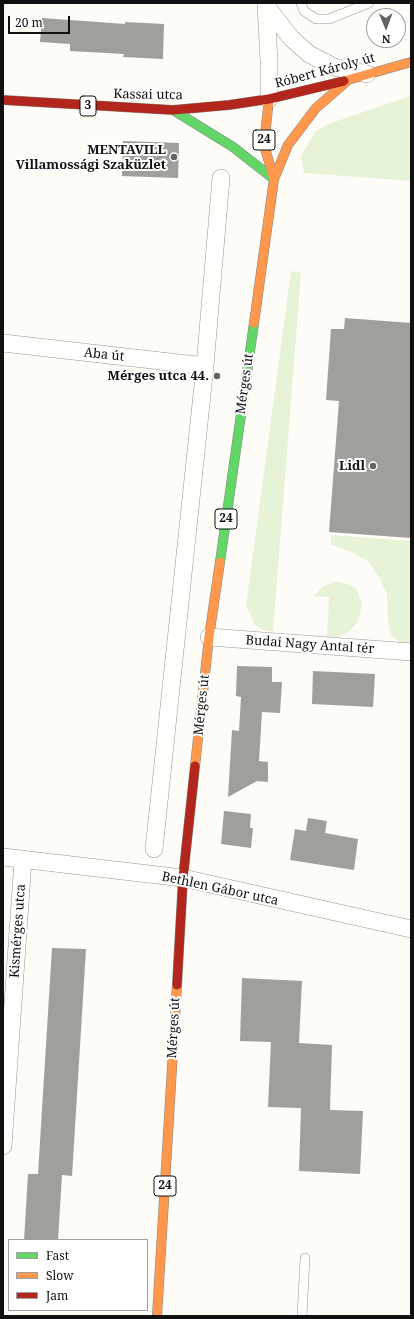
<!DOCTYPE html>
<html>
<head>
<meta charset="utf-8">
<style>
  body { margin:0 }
  #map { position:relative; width:414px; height:1319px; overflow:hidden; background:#fdfcf7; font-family:"Noto Serif",serif }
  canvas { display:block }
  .frame { position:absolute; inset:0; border:4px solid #111; pointer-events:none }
  .legend { position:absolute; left:8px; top:1239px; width:140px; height:72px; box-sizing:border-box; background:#fff; border:1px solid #a0a0a0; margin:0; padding:5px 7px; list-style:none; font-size:12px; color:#111 }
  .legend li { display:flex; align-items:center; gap:8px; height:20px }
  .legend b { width:20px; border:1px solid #a0a0a0 }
  .north { position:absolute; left:366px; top:8px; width:40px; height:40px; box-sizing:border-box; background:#fff; border:1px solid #a0a0a0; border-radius:50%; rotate:179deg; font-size:11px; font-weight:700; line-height:16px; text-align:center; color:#111 }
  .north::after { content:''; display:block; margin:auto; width:14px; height:18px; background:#646362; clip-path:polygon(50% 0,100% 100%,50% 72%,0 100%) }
  .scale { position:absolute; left:8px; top:16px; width:62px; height:18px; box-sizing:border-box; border:2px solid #111; border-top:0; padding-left:5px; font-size:12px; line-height:14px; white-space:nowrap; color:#111; -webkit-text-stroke:3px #fff; paint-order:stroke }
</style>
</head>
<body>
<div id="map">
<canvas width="414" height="1319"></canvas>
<div class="frame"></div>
<ul class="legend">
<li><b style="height:5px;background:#63d668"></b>Fast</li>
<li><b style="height:5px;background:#ff974d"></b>Slow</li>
<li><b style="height:5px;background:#b3261e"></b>Jam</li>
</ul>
<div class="north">N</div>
<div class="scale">20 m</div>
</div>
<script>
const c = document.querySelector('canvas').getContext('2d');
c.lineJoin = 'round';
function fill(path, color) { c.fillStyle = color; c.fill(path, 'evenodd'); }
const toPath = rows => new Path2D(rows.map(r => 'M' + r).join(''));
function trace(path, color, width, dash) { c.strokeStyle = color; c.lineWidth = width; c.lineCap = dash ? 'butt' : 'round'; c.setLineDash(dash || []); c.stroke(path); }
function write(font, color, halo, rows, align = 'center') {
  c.font = font + ' "Noto Serif",serif'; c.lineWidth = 4; c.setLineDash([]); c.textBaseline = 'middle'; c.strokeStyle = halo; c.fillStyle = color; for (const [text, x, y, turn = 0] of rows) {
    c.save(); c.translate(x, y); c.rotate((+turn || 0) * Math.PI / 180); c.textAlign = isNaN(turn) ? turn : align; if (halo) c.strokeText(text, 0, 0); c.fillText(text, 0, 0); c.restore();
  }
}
fill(toPath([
  [411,96,411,181,304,173,301,156,315,132,328,124],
  [291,271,301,273,273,632,263,630,255,625,246,606],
  [331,535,411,541,411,646,402,644,391,635,388,621,387,594,379,577,368,561,351,552,331,544],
  [335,581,348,584,356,588,362,603,360,614,357,623,346,634,336,637,327,638,329,597,314,596,321,588]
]), '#e7f3d7');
fill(toPath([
  [42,18,125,24,125,22,164,24,163,59,123,57,124,54,70,51,70,44,40,42],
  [123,141,179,143,178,178,122,176],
  [345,318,411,323,411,538,329,532,339,401,326,400,331,329,344,329],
  [237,666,272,667,272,682,282,682,280,713,262,712,259,761,268,762,268,782,257,781,228,797,232,730,239,731,241,697,236,696],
  [313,671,375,674,373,707,312,704],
  [224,811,251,814,250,828,253,828,251,848,221,844],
  [308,818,327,821,325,833,358,839,354,870,290,860,295,829,306,831],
  [52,948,86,949,72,1176,62,1175,58,1240,24,1240,28,1174,38,1174],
  [242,978,302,981,299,1043,332,1045,330,1110,363,1111,360,1174,299,1171,301,1108,268,1107,271,1042,240,1041]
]), '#a19f9c');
const lane = toPath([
  [301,3,304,11,316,19,329,19,369,3],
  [302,1316,305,1258]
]);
const street = toPath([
  [266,5,269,62,269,99],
  [267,7,291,38,309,54,334,67,367,74],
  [3,343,205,366],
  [209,637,411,652],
  [154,849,205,366,221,178],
  [3,857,183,878,411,929],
  [3,1146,23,860]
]);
const fast = toPath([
  [173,110,233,147,274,179],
  [220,562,254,323]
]);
const slow = toPath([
  [344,81,411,62],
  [274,179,288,145,316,108,346,82],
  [254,323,274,179,264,145,269,99],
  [195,766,209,637,220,562],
  [157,1316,177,985]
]);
const jam = toPath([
  [3,100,173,110,229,105,269,99,344,81],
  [177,985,183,878,195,766]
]);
trace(lane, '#979795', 10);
trace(street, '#979795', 18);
trace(fast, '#858482', 10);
trace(slow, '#858482', 10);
trace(jam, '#858482', 10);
trace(lane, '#fffffe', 9);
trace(street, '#fffffe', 17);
trace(fast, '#63d668', 9);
trace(slow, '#ff974d', 9);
trace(jam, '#b3261e', 9);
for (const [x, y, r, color] of [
  [174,157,4,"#646362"],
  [217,376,4,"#646362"],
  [373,466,4,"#646362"]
]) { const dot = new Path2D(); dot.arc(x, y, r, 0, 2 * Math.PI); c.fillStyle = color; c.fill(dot); trace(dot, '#fff', 1.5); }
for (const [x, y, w] of [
  [88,106,16],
  [264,140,22],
  [226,519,22],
  [165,1186,22]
]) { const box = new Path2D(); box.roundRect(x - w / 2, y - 10, w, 20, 3); c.fillStyle = '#fff'; c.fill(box); trace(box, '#111', 1); }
write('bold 12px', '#111', null, [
  ["3",88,106],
  ["24",264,140],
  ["24",226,519],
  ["24",165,1186]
]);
write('13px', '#111', '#fff', [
  ["Róbert Károly út",325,71,-15],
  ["Kassai utca",148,95,1],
  ["Aba út",104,355,6],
  ["Mérges út",245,384,-82],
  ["Budai Nagy Antal tér",310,645,4],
  ["Mérges út",202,705,-84],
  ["Bethlen Gábor utca",220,889,12],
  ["Kismérges utca",18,931,-86],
  ["Mérges út",174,1028,-87]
]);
write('bold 13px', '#111', '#fff', [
  ["MENTAVILL",166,150],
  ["Villamossági Szaküzlet",166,165],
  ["Mérges utca 44.",209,376],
  ["Lidl",365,466]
], 'right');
</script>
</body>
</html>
